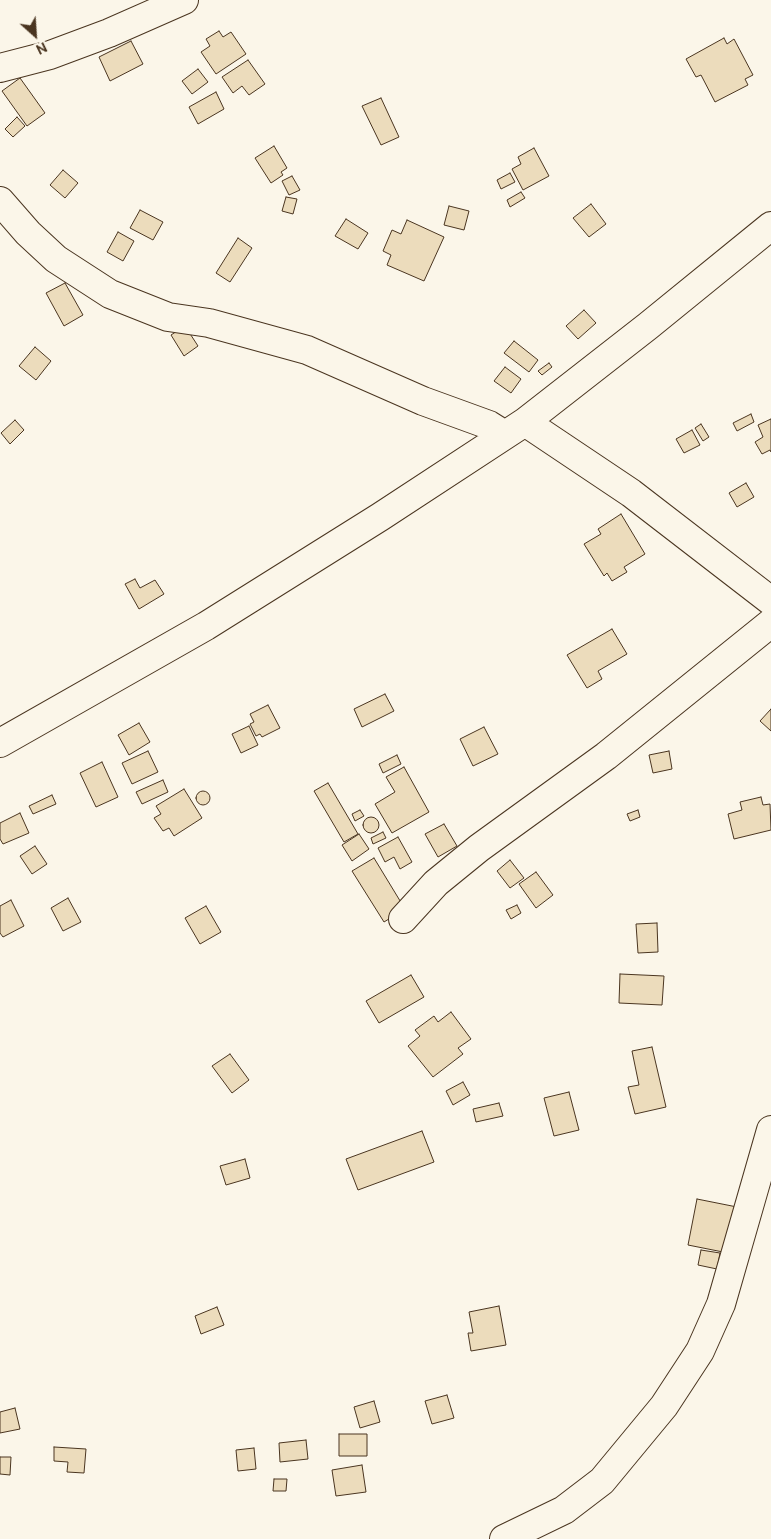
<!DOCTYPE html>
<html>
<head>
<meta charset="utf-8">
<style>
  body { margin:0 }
  #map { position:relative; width:771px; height:1539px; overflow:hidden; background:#fbf6e9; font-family:Ubuntu,sans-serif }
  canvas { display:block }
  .north { position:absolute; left:10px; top:10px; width:50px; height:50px; -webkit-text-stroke:4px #fbf6e9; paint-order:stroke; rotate:154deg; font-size:14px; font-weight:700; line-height:20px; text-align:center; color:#4a3520 }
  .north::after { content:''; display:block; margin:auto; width:18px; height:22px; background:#4a3520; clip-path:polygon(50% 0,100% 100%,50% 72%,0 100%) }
</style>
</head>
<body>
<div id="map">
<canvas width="771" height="1539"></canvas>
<div class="north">N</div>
</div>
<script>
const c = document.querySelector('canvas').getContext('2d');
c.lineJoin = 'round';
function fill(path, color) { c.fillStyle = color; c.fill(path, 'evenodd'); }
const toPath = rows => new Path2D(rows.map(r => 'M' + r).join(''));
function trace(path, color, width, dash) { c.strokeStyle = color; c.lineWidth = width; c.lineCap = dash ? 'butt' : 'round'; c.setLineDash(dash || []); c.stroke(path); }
const building = toPath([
  [219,31,223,37,231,32,246,54,216,74,201,52,210,46,206,39,219,31],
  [724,38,727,44,734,39,753,75,745,79,748,85,715,102,701,75,696,77,686,59,724,38],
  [131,41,143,64,110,81,99,57,131,41],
  [248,60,265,84,249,95,242,86,233,93,222,77,248,60],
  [198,69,208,82,192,94,182,81,198,69],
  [20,78,45,113,27,126,2,91,20,78],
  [216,92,224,109,198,124,189,107,216,92],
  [381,98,399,137,381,145,362,106,381,98],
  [17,117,25,126,13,137,5,129,17,117],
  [274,146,287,168,281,172,283,175,271,183,255,158,274,146],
  [534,148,549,176,523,190,512,169,521,164,518,157,534,148],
  [63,170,78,183,65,198,50,185,63,170],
  [510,173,515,182,501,189,497,180,510,173],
  [292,176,300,190,289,195,282,181,292,176],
  [521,192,525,198,510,207,507,200,521,192],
  [286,197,297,199,293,214,282,211,286,197],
  [591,204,606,224,589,237,573,218,591,204],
  [449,206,469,211,464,230,444,225,449,206],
  [140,210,163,222,153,240,130,228,140,210],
  [346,219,368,233,358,249,335,236,346,219],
  [407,220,444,237,424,281,387,265,391,255,383,251,392,230,401,234,407,220],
  [118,232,134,241,123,261,107,252,118,232],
  [238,238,252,248,230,282,216,273,238,238],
  [65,283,83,315,64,326,46,293,65,283],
  [584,310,596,323,578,339,566,326,584,310],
  [185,326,198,346,184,356,171,335,185,326],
  [514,341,538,360,529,372,504,353,514,341],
  [35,347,51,361,36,380,19,366,35,347],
  [549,363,552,367,542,375,538,371,549,363],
  [505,367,521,379,511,393,494,381,505,367],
  [751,414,754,422,737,431,733,423,751,414],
  [771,419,771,452,770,450,762,454,755,442,763,437,758,425,771,419],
  [15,420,24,430,10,444,1,433,15,420],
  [701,424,709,437,703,441,695,428,701,424],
  [692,430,700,445,684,453,676,439,692,430],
  [746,483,754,497,737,507,729,493,746,483],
  [621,514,645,554,624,567,627,572,612,581,607,573,604,576,584,544,601,534,598,529,621,514],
  [135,579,140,588,155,580,164,594,139,609,125,584,135,579],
  [612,629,627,654,598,671,602,679,587,688,567,655,612,629],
  [385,694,394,711,362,727,354,709,385,694],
  [268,705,280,728,262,737,260,734,256,736,250,724,254,722,250,714,268,705],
  [771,709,771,731,760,721,771,709],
  [139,723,150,742,129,755,118,735,139,723],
  [249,726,258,745,241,753,232,734,249,726],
  [484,727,498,754,473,766,460,739,484,727],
  [148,751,158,772,132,784,122,763,148,751],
  [669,751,672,769,653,773,649,755,669,751],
  [397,755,401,764,383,773,379,764,397,755],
  [102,762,118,797,96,807,80,773,102,762],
  [404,767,429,812,392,833,375,804,395,792,386,777,404,767],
  [163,780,168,792,142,804,136,792,163,780],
  [328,783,358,834,344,842,314,791,328,783],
  [184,789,202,818,174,836,169,828,163,831,154,818,161,814,156,806,184,789],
  '196 798a7 7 0 1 1 14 0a7 7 0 1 1-14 0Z',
  [52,795,56,804,33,814,29,806,52,795],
  [761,797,763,805,770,804,771,830,734,839,728,814,742,810,740,802,761,797],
  [360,810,364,816,355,821,352,814,360,810],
  [638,810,640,817,630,821,627,814,638,810],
  [20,813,29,833,3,844,0,839,0,823,20,813],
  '363 825a8 8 0 1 1 16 0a8 8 0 1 1-16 0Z',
  [444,824,457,846,438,857,425,834,444,824],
  [383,832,386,838,373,844,371,838,383,832],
  [359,834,369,849,352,861,342,845,359,834],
  [398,837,412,862,400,869,394,857,385,862,378,848,398,837],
  [35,846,47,864,32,874,20,856,35,846],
  [374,858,405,909,384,922,352,871,374,858],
  [510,860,524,878,510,888,497,871,510,860],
  [536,872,553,895,536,908,519,884,536,872],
  [68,898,81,922,63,931,51,908,68,898],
  [11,900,24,926,3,937,0,933,0,906,11,900],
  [517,905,521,913,511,919,506,910,517,905],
  [206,906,221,932,200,944,185,918,206,906],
  [657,923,658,952,638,953,636,924,657,923],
  [620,974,664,976,662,1005,619,1003,620,974],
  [411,975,424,997,379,1023,366,1001,411,975],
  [451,1012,471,1039,458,1048,463,1054,433,1077,408,1046,420,1036,415,1030,434,1016,438,1022,451,1012],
  [652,1047,666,1107,635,1114,628,1087,639,1085,632,1051,652,1047],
  [230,1054,249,1080,232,1093,212,1066,230,1054],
  [463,1082,470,1095,453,1105,446,1091,463,1082],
  [569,1092,579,1130,554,1136,544,1098,569,1092],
  [499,1103,503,1116,476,1122,473,1109,499,1103],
  [422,1131,434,1162,358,1190,346,1159,422,1131],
  [245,1159,250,1178,226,1185,220,1166,245,1159],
  [697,1199,742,1208,733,1254,688,1245,697,1199],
  [701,1250,720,1253,717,1269,698,1265,701,1250],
  [499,1306,506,1345,471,1351,468,1333,473,1333,469,1312,499,1306],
  [217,1307,224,1325,201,1334,195,1316,217,1307],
  [447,1395,454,1418,432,1424,425,1401,447,1395],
  [374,1401,380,1422,360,1428,354,1407,374,1401],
  [15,1408,20,1429,0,1433,0,1412,15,1408],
  [339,1434,367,1434,367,1456,339,1456,339,1434],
  [306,1440,308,1459,280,1462,279,1443,306,1440],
  [54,1447,86,1449,84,1473,67,1472,68,1462,54,1461,54,1447],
  [254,1448,256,1469,238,1471,236,1450,254,1448],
  [0,1457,11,1457,10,1475,0,1474,0,1457],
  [362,1465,366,1492,336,1496,332,1470,362,1465],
  [274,1479,287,1479,286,1491,273,1491,274,1479]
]);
fill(building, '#ecdcbc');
trace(building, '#4a3520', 1);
const minor = toPath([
  [0,68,50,55,109,33,184,0],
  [0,201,28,233,56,259,110,294,168,317,209,323,307,350,423,401,489,425,505,435],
  [525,422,631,493,771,601],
  [0,743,206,626,380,517,525,422,648,326,771,226],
  [403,919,436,883,479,848,606,756,771,623],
  [504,1539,564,1510,602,1481,664,1406,700,1351,721,1304,771,1130]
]);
trace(minor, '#4a3520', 30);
trace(minor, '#fbf6e9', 28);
</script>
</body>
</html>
